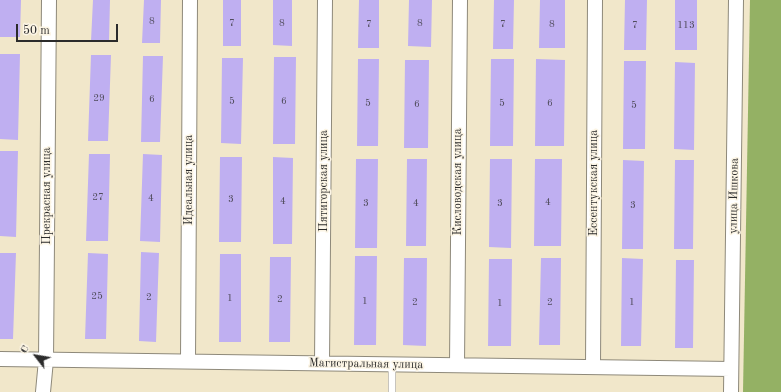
<!DOCTYPE html>
<html>
<head>
<meta charset="utf-8">
<style>
  body { margin:0 }
  #map { position:relative; width:781px; height:392px; overflow:hidden; background:#f1e7ca; font-family:"Old Standard TT",serif }
  canvas { display:block }
  .north { position:absolute; left:16px; top:336px; width:40px; height:40px; -webkit-text-stroke:3px #fcf5e5; paint-order:stroke; rotate:301deg; font-size:11px; font-weight:700; line-height:16px; text-align:center; color:#2b2b2b }
  .north::after { content:''; display:block; margin:auto; width:14px; height:18px; background:#2b2b2b; clip-path:polygon(50% 0,100% 100%,50% 72%,0 100%) }
  .scale { position:absolute; left:16px; top:24px; width:102px; height:18px; box-sizing:border-box; border:2px solid #2b2b2b; border-top:0; padding-left:5px; font-size:12px; line-height:14px; white-space:nowrap; color:#2b2b2b; -webkit-text-stroke:3px #fcf5e5; paint-order:stroke }
</style>
</head>
<body>
<div id="map">
<canvas width="781" height="392"></canvas>
<div class="north">С</div>
<div class="scale">50 m</div>
</div>
<script>
const c = document.querySelector('canvas').getContext('2d');
c.lineJoin = 'round';
function fill(path, color) { c.fillStyle = color; c.fill(path, 'evenodd'); }
const toPath = rows => new Path2D(rows.map(r => 'M' + r).join(''));
function trace(path, color, width, dash) { c.strokeStyle = color; c.lineWidth = width; c.lineCap = dash ? 'butt' : 'round'; c.setLineDash(dash || []); c.stroke(path); }
function write(font, color, halo, rows, align = 'center') {
  c.font = font + ' "Old Standard TT",serif'; c.lineWidth = 3; c.setLineDash([]); c.textBaseline = 'middle'; c.strokeStyle = halo; c.fillStyle = color; for (const [text, x, y, turn = 0] of rows) {
    c.save(); c.translate(x, y); c.rotate((+turn || 0) * Math.PI / 180); c.textAlign = isNaN(turn) ? turn : align; if (halo) c.strokeText(text, 0, 0); c.fillText(text, 0, 0); c.restore();
  }
}
fill(toPath([
  [750,0,781,0,781,392,743,392]
]), '#94b164');
fill(toPath([
  [0,0,21,0,20,37,0,37],
  [93,0,110,0,109,42,91,41],
  [144,0,161,0,160,43,142,43],
  [223,0,241,0,241,46,223,46],
  [273,0,292,0,292,46,273,45],
  [359,0,379,0,379,48,358,48],
  [409,0,432,0,431,47,408,46],
  [494,0,514,0,513,49,493,49],
  [540,0,565,0,565,48,539,48],
  [625,0,647,0,646,50,624,50],
  [675,0,697,0,697,50,675,50],
  [0,54,20,54,18,140,0,139],
  [91,55,111,55,108,141,88,141],
  [143,56,163,56,160,142,141,142],
  [274,57,296,57,295,144,273,144],
  [222,58,243,58,241,144,221,143],
  [358,59,379,59,378,146,357,146],
  [491,59,514,59,513,146,490,146],
  [536,59,565,60,564,146,535,146],
  [405,60,429,60,428,148,404,148],
  [624,61,646,61,645,149,623,149],
  [675,62,695,63,694,150,674,149],
  [0,151,18,151,16,237,0,236],
  [89,154,110,154,108,241,86,241],
  [143,154,162,155,160,242,140,241],
  [220,157,242,157,241,242,219,242],
  [273,157,293,158,292,244,273,244],
  [356,159,378,159,377,248,355,248],
  [407,159,427,159,426,246,406,246],
  [490,159,512,159,511,248,489,247],
  [535,159,562,159,561,246,534,246],
  [623,160,644,161,643,249,622,249],
  [675,160,694,160,693,249,674,249],
  [141,252,159,253,156,342,139,341],
  [0,253,16,253,13,339,0,339],
  [88,253,108,254,106,339,85,339],
  [220,254,241,254,241,342,219,342],
  [355,256,377,256,376,345,354,345],
  [270,257,291,257,290,342,269,342],
  [404,258,427,258,426,346,403,345],
  [541,258,561,258,560,345,539,345],
  [622,258,643,259,641,346,621,346],
  [489,259,512,259,511,346,488,346],
  [676,260,694,260,693,348,675,348]
]), '#bfaff1');
const service = toPath([
  [392,392,392,364]
]);
const minor = toPath([
  [0,359,731,369],
  [188,361,190,0],
  [322,363,325,0],
  [457,365,460,0],
  [593,367,595,0],
  [43,392,46,360,49,0],
  [731,392,736,0]
]);
trace(service, '#8e897a', 8);
trace(minor, '#8e897a', 16);
trace(service, '#fff', 7);
trace(minor, '#fff', 14);
write('10px', '#504c5c', null, [
  ["8",152,21],
  ["7",232,23],
  ["8",282,23],
  ["8",420,23],
  ["7",369,24],
  ["7",503,24],
  ["8",552,24],
  ["7",635,25],
  ["113",686,25],
  ["29",99,98],
  ["6",152,99],
  ["5",232,101],
  ["6",284,101],
  ["5",368,103],
  ["5",502,103],
  ["6",550,103],
  ["6",417,104],
  ["5",634,105],
  ["27",98,197],
  ["4",151,198],
  ["3",231,199],
  ["4",283,201],
  ["4",548,202],
  ["3",366,203],
  ["4",416,203],
  ["3",500,203],
  ["3",633,205],
  ["25",97,296],
  ["2",149,297],
  ["1",230,298],
  ["2",280,299],
  ["1",365,301],
  ["2",415,302],
  ["2",550,302],
  ["1",632,302],
  ["1",500,303]
]);
write('12px', '#2b2b2b', '#fcf5e5', [
  ["Идеальная улица",189,180,-90],
  ["Пятигорская улица",324,181,-90],
  ["Кисловодская улица",458,182,-90],
  ["Ессентукская улица",594,183,-90],
  ["Прекрасная улица",47,196,-90],
  ["улица Ишкова",734,196,-89],
  ["Магистральная улица",366,364,1]
]);
</script>
</body>
</html>
